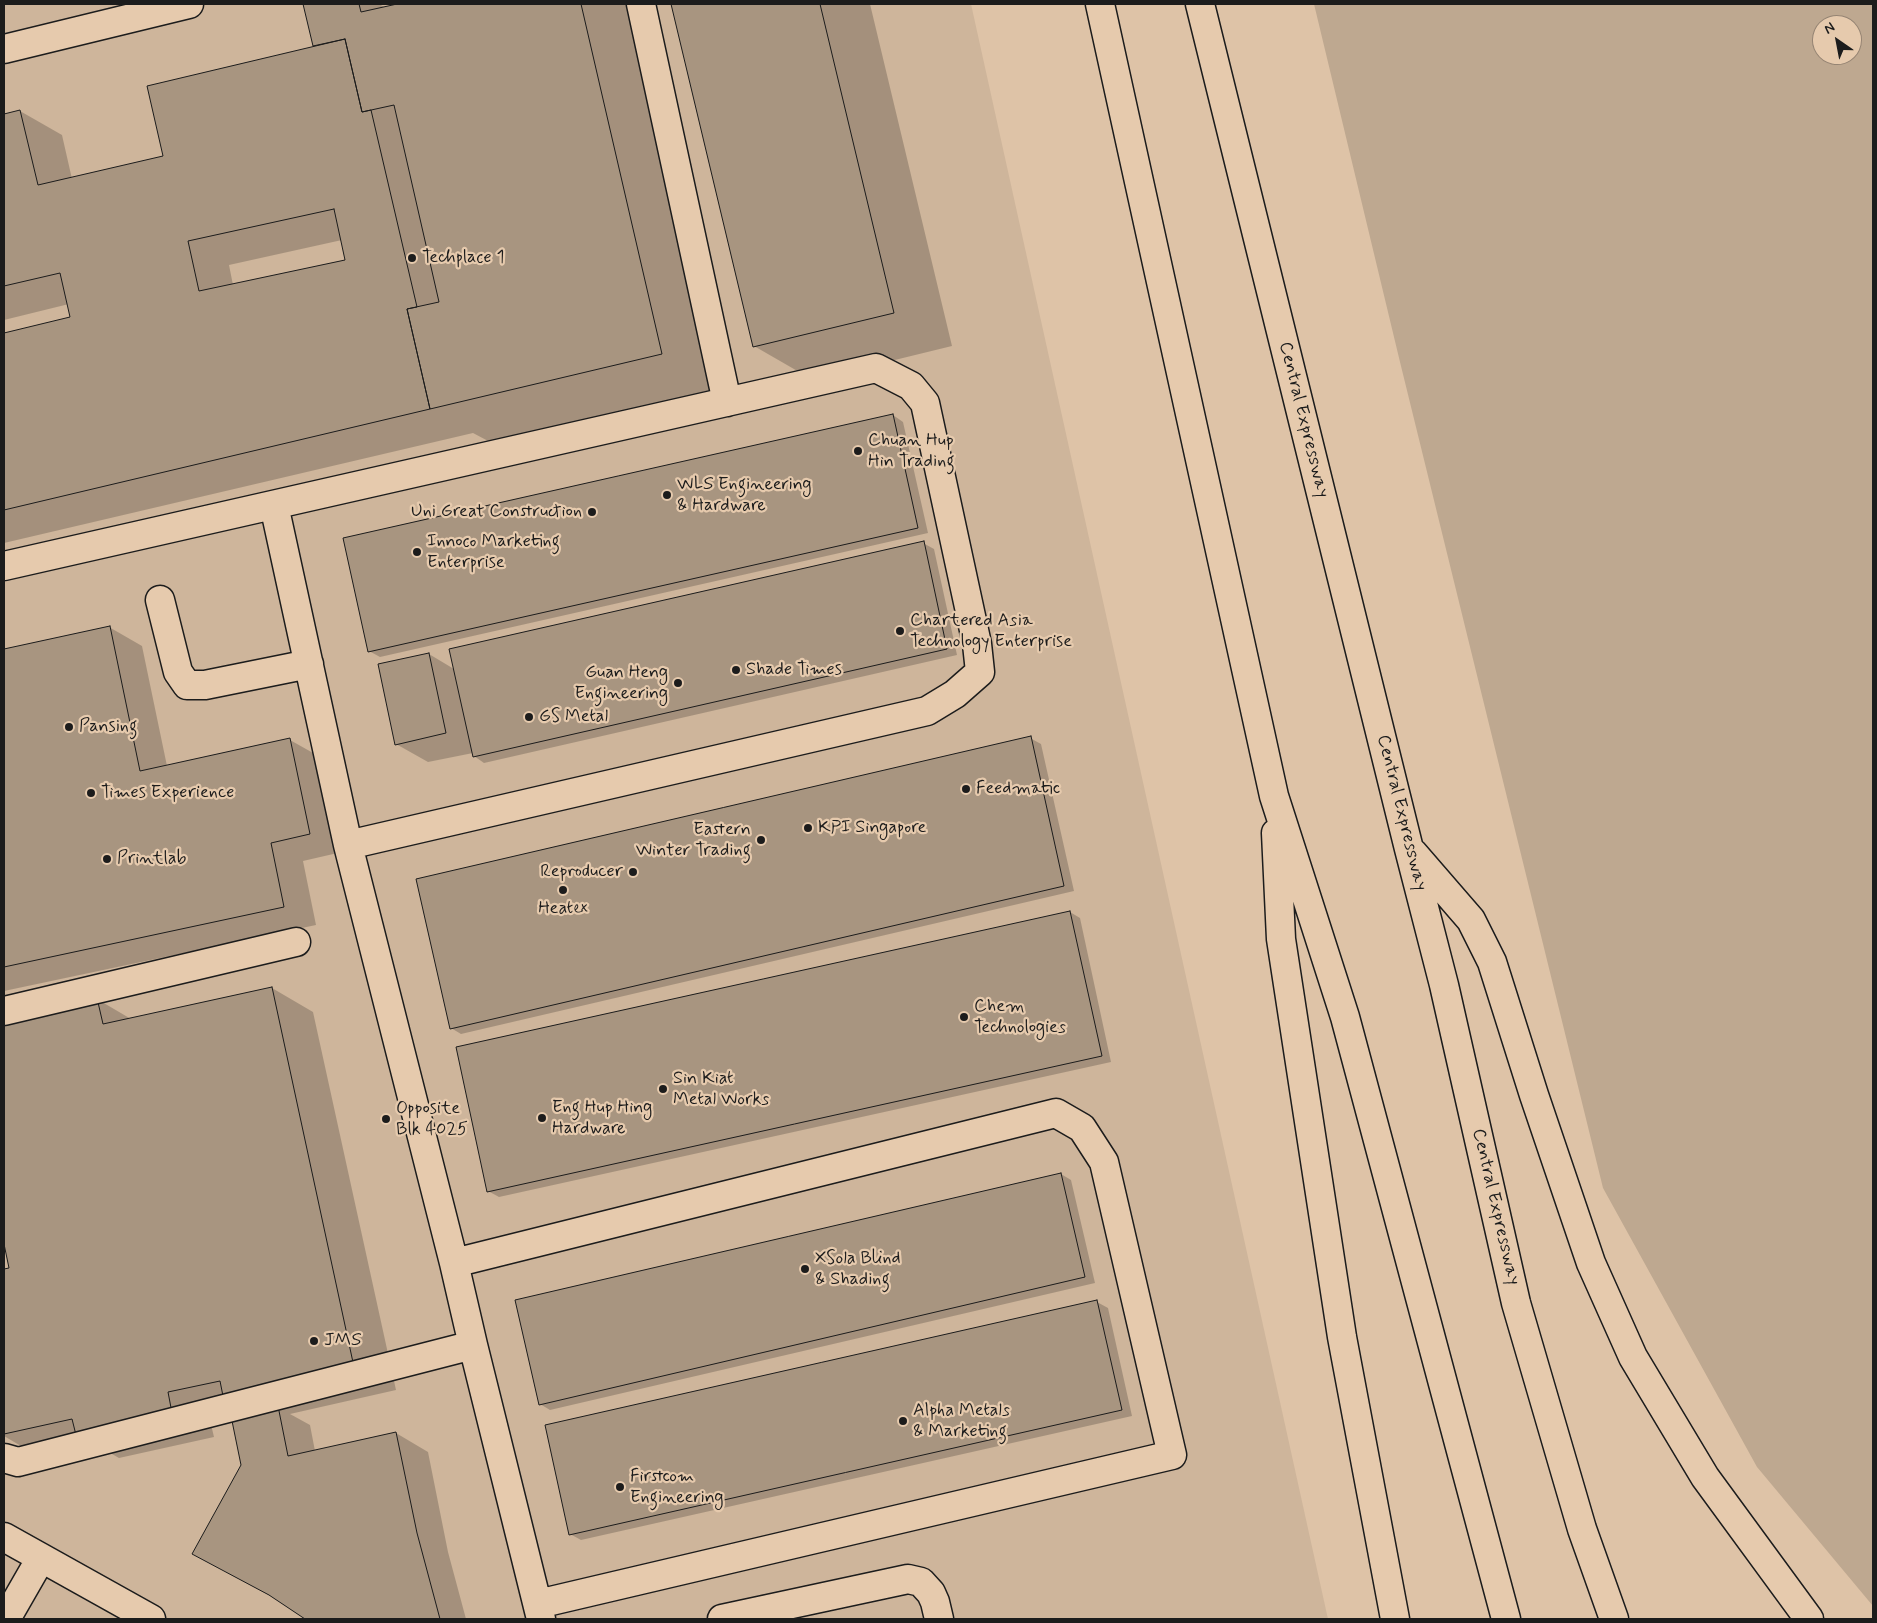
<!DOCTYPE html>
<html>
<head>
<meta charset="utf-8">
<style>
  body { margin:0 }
  #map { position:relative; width:1877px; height:1623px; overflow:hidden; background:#dec3a7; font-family:Mynerve,sans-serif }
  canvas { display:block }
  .frame { position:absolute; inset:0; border:5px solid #1c1c1c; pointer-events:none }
  .north { position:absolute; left:1812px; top:15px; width:50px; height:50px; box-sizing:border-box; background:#e6caad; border:1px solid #958473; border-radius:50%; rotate:327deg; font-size:14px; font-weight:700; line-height:20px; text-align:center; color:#1c1c1c }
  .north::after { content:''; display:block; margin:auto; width:18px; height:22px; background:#1c1c1c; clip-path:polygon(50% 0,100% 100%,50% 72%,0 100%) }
</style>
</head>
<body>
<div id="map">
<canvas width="1877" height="1623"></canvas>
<div class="frame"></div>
<div class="north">N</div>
</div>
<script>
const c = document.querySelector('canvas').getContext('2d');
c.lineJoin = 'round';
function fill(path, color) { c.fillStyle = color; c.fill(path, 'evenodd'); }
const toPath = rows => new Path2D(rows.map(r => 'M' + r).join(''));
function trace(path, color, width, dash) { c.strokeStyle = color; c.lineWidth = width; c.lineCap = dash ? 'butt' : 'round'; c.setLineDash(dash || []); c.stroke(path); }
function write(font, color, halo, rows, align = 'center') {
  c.font = font + ' Mynerve,sans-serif'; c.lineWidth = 4.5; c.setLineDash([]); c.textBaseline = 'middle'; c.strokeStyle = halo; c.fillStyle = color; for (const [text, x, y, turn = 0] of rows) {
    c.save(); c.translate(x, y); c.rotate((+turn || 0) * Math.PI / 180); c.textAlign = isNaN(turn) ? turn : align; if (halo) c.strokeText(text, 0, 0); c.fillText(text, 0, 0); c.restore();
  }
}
fill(toPath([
  [4,4,971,4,1328,1619,4,1619]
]), '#ceb59b');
fill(toPath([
  [1314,4,1873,4,1873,1606,1757,1467,1603,1188,1400,362],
  [1822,25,1852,25,1852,55,1822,55]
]), '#bea890');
fill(toPath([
  [304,4,379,4,386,8,403,4,631,4,721,388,490,442,473,433,4,543,4,334,72,318,69,304,4,320,4,115,20,111,62,135,72,179,165,157,316,47,314,45],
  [342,240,346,260,233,285,229,265],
  [673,4,870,4,952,346,813,380,754,346],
  [893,415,903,422,928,533,380,657,369,651],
  [923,543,934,549,957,655,484,763,474,756,473,753,428,762,396,744,429,654,454,669],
  [109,627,142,646,167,766,290,740,322,758,342,852,303,861,316,925,4,991,4,650],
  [1030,738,1041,744,1074,891,461,1034,451,1028],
  [1070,912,1080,918,1111,1062,499,1197,488,1191],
  [272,988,313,1012,396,1390,290,1414,310,1425,315,1451,396,1433,428,1452,448,1552,466,1619,307,1619,280,1601,226,1572,242,1465,233,1417,209,1416,214,1437,119,1458,98,1446,43,1459,4,1436,4,1270,10,1269,4,1238,4,1020,97,999,131,1019],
  [1061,1174,1071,1180,1095,1283,550,1410,540,1404],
  [1097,1302,1108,1308,1132,1416,581,1540,570,1534]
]), '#0003');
const building = toPath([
  [303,4,359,4,361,12,397,4,581,4,662,354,430,409,407,309,439,302,394,105,362,112,345,39,313,46,303,4],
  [671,4,820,4,894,313,753,347,671,4],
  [345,39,362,112,371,110,417,307,407,309,430,409,4,510,4,333,70,317,60,273,4,286,4,114,20,110,38,185,163,156,147,86,345,39],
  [334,209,345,260,199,291,188,241,334,209],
  [893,414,918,528,368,652,343,538,893,414],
  [924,541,947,649,473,757,449,649,924,541],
  [110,626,140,771,290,738,310,834,271,843,284,907,4,967,4,649,110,626],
  [429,653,446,733,395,745,378,664,429,653],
  [1031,736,1064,886,450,1029,416,879,1031,736],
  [1070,911,1102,1056,487,1192,456,1047,1070,911],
  [272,987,354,1367,223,1396,220,1381,168,1392,172,1413,76,1435,72,1419,4,1434,4,1269,9,1268,4,1244,4,1019,97,998,103,1024,272,987],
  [1061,1173,1085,1277,539,1405,515,1300,1061,1173],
  [1097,1300,1122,1410,569,1535,545,1425,1097,1300],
  [278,1406,288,1456,396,1432,417,1533,440,1619,305,1619,269,1595,192,1554,241,1465,231,1416,278,1406]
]);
fill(building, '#a89580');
trace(building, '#1c1c1c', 1);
const minor = toPath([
  [641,4,727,402],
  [4,49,189,4],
  [274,505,348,845,454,1263,473,1345,541,1619],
  [4,566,876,368,911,386,925,403,977,644,980,672,955,694,927,711,348,845],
  [160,600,178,672,187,685,205,685,309,664],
  [4,1011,296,942],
  [454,1263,1056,1113,1082,1128,1104,1162,1172,1455,538,1604],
  [4,1458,18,1462,473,1345],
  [4,1537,151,1619],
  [6,1619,41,1558],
  [722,1619,908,1579,921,1582,931,1593,935,1602,939,1619]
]);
const highway = toPath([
  [1100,4,1274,796,1345,1017,1506,1619],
  [1200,4,1409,849,1444,985,1516,1303,1582,1529,1614,1619],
  [1276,833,1281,939,1342,1337,1395,1619],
  [1413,853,1471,920,1492,962,1534,1095,1591,1263,1633,1357,1705,1477,1809,1619]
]);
trace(minor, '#1c1c1c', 31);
trace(highway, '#1c1c1c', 31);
trace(minor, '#e6caad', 28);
trace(highway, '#e6caad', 28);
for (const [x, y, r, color] of [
  [412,258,5,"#1c1c1c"],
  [858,451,5,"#1c1c1c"],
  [667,495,5,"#1c1c1c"],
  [592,512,5,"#1c1c1c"],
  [417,552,5,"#1c1c1c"],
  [900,631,5,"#1c1c1c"],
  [736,670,5,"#1c1c1c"],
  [678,683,5,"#1c1c1c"],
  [529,717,5,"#1c1c1c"],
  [69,727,5,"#1c1c1c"],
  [966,789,5,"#1c1c1c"],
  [91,793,5,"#1c1c1c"],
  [808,828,5,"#1c1c1c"],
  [761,840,5,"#1c1c1c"],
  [107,859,5,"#1c1c1c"],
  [633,872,5,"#1c1c1c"],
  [563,890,5,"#1c1c1c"],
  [964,1017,5,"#1c1c1c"],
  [663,1089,5,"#1c1c1c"],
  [542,1118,5,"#1c1c1c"],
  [386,1119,5,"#1c1c1c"],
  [805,1269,5,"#1c1c1c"],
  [314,1341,5,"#1c1c1c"],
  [903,1421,5,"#1c1c1c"],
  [620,1487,5,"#1c1c1c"]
]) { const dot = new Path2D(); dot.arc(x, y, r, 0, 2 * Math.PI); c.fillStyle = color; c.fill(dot); trace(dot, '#e6caad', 2); }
write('18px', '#1c1c1c', '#e6caad', [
  ["Techplace 1",422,258],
  ["Chuan Hup",868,441],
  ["Hin Trading",868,462],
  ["WLS Engineering",677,485],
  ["& Hardware",677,506],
  ["Uni Great Construction",582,512,"right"],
  ["Innoco Marketing",427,542],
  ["Enterprise",427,563],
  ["Chartered Asia",910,621],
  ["Technology Enterprise",910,642],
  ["Shade Times",746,670],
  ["Guan Heng",668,673,"right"],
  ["Engineering",668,694,"right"],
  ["GS Metal",539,717],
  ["Pansing",79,727],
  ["Feedmatic",976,789],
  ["Times Experience",101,793],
  ["KPI Singapore",818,828],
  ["Eastern",751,830,"right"],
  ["Winter Trading",751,851,"right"],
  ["Printlab",117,859],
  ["Reproducer",623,872,"right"],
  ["Heatex",563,909,"center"],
  ["Chem",974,1007],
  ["Technologies",974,1028],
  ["Sin Kiat",673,1079],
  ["Metal Works",673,1100],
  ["Eng Hup Hing",552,1108],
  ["Hardware",552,1129],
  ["Opposite",396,1109],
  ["Blk 4025",396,1130],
  ["XSola Blind",815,1259],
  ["& Shading",815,1280],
  ["JMS",324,1341],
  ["Alpha Metals",913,1411],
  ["& Marketing",913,1432],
  ["Firstcom",630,1477],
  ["Engineering",630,1498]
], 'left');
write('18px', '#1c1c1c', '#e6caad', [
  ["Central Expressway",1303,420,76],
  ["Central Expressway",1401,813,76],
  ["Central Expressway",1495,1207,77]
]);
</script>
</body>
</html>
